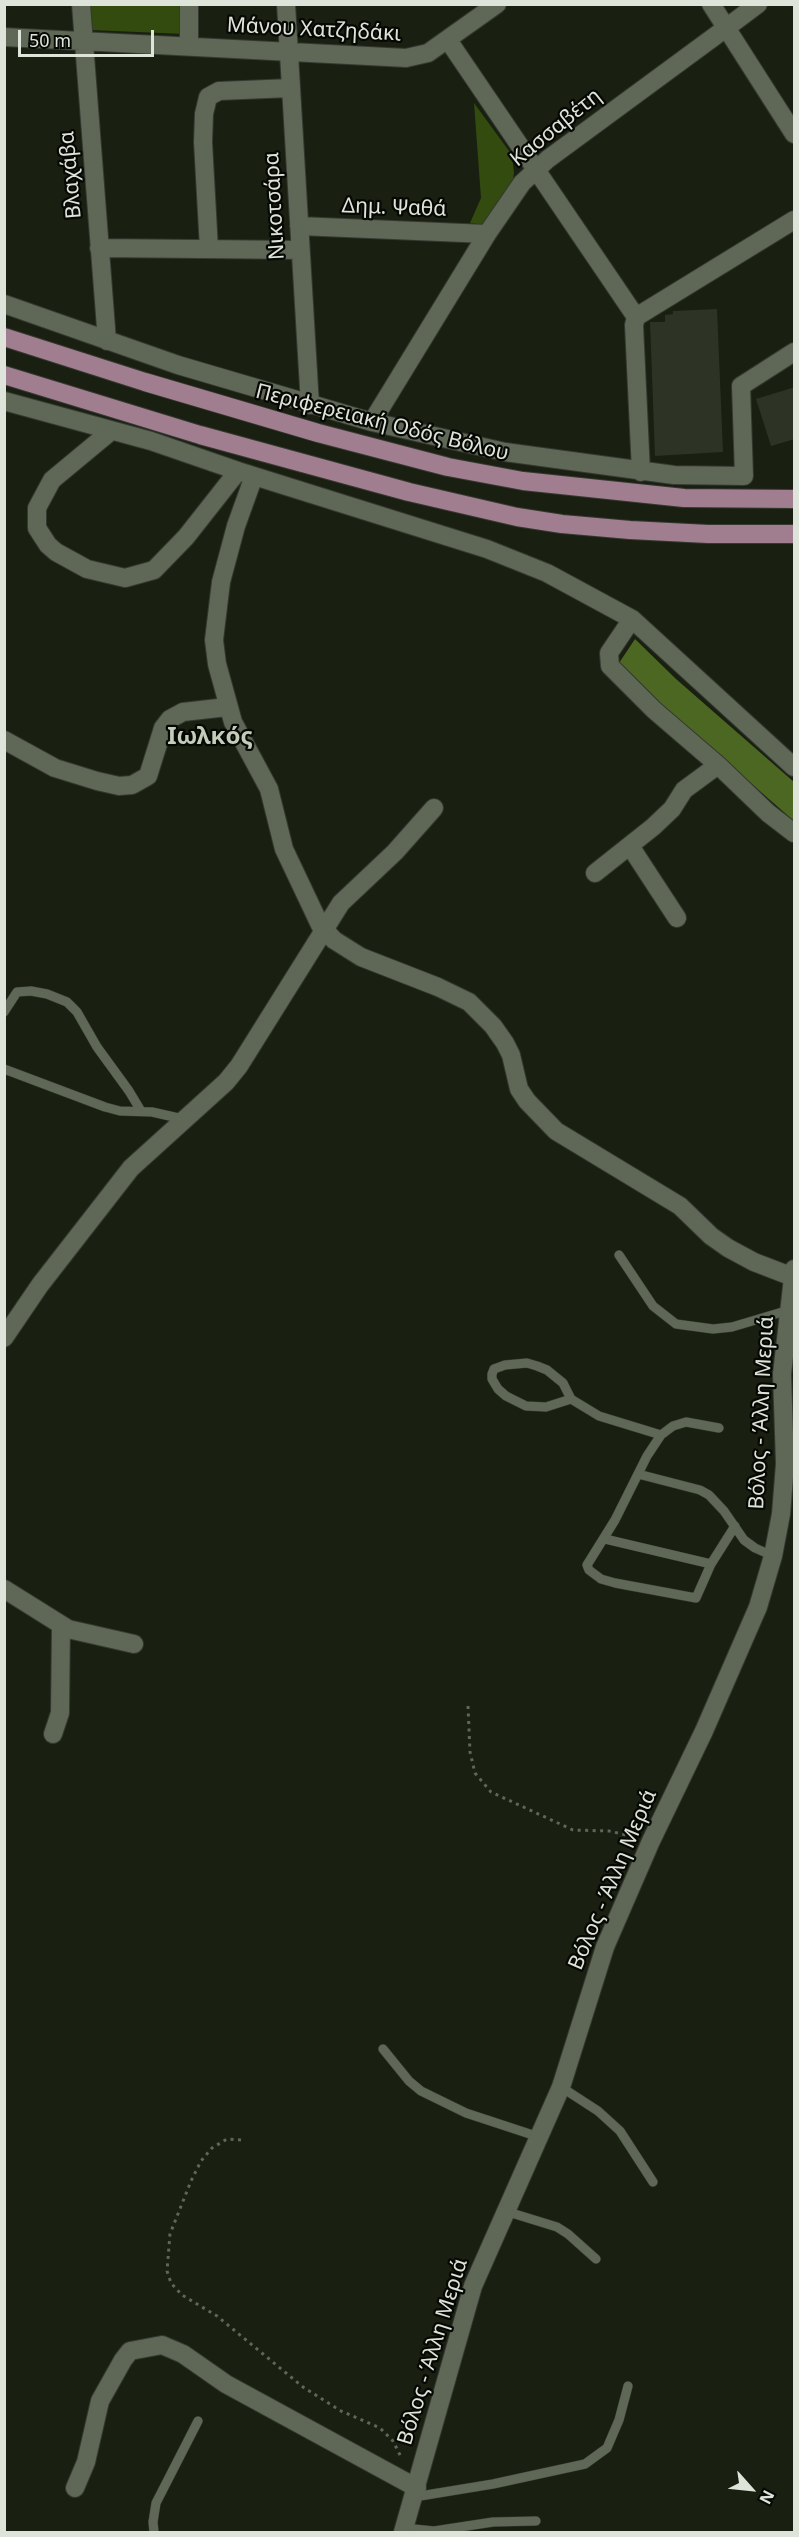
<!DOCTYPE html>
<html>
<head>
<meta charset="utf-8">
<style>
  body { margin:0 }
  #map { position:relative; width:799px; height:2537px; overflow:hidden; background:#191f11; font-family:"Noto Sans",sans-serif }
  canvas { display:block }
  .frame { position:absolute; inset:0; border:6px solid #dfe4db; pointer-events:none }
  .north { position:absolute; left:721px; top:2459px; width:60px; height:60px; -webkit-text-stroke:4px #060804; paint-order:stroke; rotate:117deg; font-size:16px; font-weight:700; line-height:24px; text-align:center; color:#dfe4db }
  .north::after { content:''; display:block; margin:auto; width:21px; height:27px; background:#dfe4db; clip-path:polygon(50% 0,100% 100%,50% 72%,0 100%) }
  .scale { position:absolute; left:18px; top:30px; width:136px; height:27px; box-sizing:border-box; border:3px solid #dfe4db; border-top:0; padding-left:8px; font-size:18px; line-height:21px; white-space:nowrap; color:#dfe4db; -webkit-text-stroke:4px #060804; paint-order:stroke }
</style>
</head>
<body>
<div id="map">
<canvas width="799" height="2537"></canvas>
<div class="frame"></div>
<div class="north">N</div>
<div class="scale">50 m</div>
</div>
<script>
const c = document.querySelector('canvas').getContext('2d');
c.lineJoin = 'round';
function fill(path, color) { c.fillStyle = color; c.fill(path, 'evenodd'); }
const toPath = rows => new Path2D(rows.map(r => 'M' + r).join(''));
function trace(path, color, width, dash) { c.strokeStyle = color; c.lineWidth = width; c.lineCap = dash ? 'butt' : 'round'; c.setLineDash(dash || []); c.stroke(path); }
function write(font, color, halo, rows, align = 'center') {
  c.font = font + ' "Noto Sans",sans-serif'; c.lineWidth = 4.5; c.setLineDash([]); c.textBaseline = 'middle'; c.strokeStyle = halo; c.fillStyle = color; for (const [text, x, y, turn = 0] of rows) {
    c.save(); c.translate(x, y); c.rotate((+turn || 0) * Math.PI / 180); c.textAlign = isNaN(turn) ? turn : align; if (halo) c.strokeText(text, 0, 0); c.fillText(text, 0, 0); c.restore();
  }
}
fill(toPath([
  [89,5,186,5,185,34,91,30],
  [474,103,512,155,514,173,512,185,484,225,470,223,481,198]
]), '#344b0f');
fill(toPath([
  [635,639,676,679,794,782,794,821,617,666]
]), '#4c6721');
fill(toPath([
  [717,309,723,452,655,456,650,322,665,322,665,315,673,314,673,311],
  [795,387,795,439,771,446,756,399]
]), '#2d3425');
const lane = toPath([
  [4,1012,17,992,31,991,47,994,67,1002,77,1012,97,1047,129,1091,141,1111],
  [4,1069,105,1107,120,1111,152,1112,183,1119],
  [619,1255,653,1306,676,1324,713,1329,732,1327,789,1310],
  [571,1399,546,1407,526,1406,506,1396,498,1389,492,1379,492,1374,494,1369,505,1365,527,1363,537,1366,547,1370,563,1383,571,1399,599,1416,661,1435],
  [719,1428,686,1422,673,1426,661,1435,647,1456,615,1520,587,1565,589,1570,601,1579,615,1583,696,1598,711,1564,735,1526],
  [638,1474,700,1490,709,1495,724,1511,744,1540,755,1548,773,1556],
  [605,1539,711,1564],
  [383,2049,409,2081,421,2091,466,2113,539,2137],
  [561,2087,598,2111,620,2131,653,2182],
  [505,2211,557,2227,568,2234,596,2259],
  [414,2497,493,2484,585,2464,607,2448,619,2420,628,2386],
  [404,2528,434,2531,493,2522,536,2521],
  [154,2532,153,2522,156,2503,198,2421]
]);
const street = toPath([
  [81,4,107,341],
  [189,4,189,46],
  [286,4,310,405],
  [4,37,406,58,428,53,497,4],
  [448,40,636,317],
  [299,226,487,234],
  [99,248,300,250],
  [209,249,203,142,204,114,208,97,219,91,291,88],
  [4,304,178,365,372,422,505,452,674,475,744,476,741,386,794,352],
  [4,401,151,441,238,471,487,549,547,573,632,619,794,767],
  [372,422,487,234,522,183,548,159,726,28],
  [111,431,52,480,37,508,37,528,48,545,56,552,87,569,125,578,154,570,186,537,238,471],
  [641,472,634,325,636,317,794,220],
  [254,476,236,526,221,582,214,640,217,664,233,722,269,789,284,849,320,925,334,940,361,957,438,987,469,1002,493,1026,505,1043,511,1055,519,1089,527,1101,556,1131,680,1206,711,1236,728,1248,754,1262,793,1277],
  [632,619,609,653,610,666,654,710,718,765,768,813,794,833],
  [4,740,55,768,97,781,119,786,132,785,148,776,163,728,170,719,183,712,227,707],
  [630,846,677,918],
  [595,873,653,827,672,809,684,790,718,765],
  [4,1338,40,1285,131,1168,226,1082,239,1066,341,903,395,852,434,808],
  [4,1589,68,1629,134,1644],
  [53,1734,60,1713,61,1625],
  [75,2488,86,2462,100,2401,123,2360,130,2351,162,2345,183,2354,226,2384,417,2488]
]);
const secondary = toPath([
  [711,4,794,134],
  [726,28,758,4],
  [403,2532,473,2286,561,2087,605,1947,651,1841,704,1731,758,1607,773,1556,781,1514,785,1464,782,1374,794,1269]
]);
const primary = toPath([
  [4,337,145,382,318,433,448,467,523,481,684,498,794,499],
  [4,375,200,435,409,492,517,517,562,524,630,530,708,534,794,534]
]);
trace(lane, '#353931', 10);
trace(street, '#353931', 20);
trace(secondary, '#353931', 20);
trace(primary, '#353931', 20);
trace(toPath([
  [468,1706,470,1752,475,1773,491,1792,573,1830,609,1831,635,1837],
  [241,2140,227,2139,212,2148,201,2161,191,2181,170,2234,167,2271,171,2283,182,2295,217,2316,303,2387,341,2411,380,2428,393,2441,402,2459]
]), '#60665a', 3, [3, 4.5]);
trace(lane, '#5f6757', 9);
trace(street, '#5f6757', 18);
trace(secondary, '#5f6757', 18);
trace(primary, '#a07d8f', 18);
write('21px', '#dfe4db', '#060804', [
  ["Μάνου Χατζηδάκι",314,30,3],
  ["Κασσαβέτη",556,128,-39],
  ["Βλαχάβα",71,175,-95],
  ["Νικοτσάρα",275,206,-93],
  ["Δημ. Ψαθά",394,208,2],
  ["Περιφερειακή Οδός Βόλου",382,423,14],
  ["Βόλος - Άλλη Μεριά",762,1413,-87],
  ["Βόλος - Άλλη Μεριά",613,1880,-67],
  ["Βόλος - Άλλη Μεριά",433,2352,-73]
]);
write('bold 24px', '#c4ccba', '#060804', [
  ["Ιωλκός",210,737]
]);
</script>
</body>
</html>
